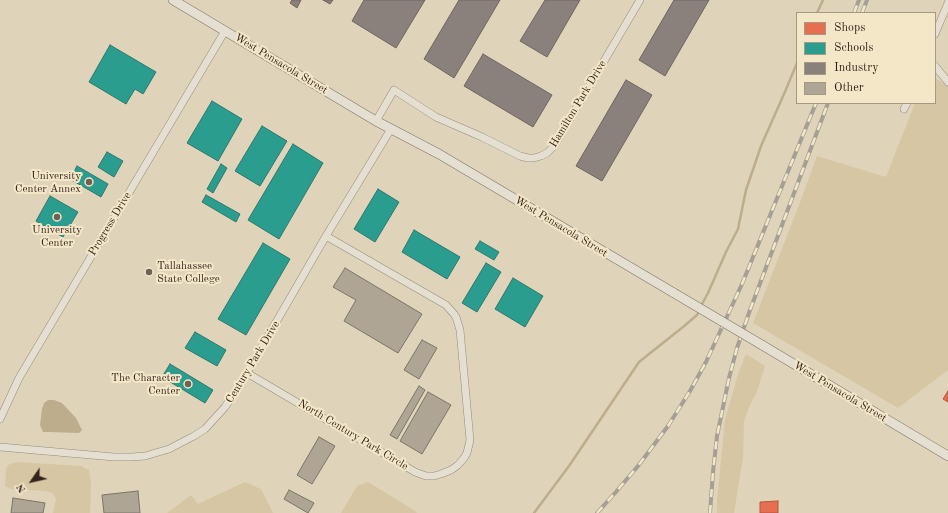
<!DOCTYPE html>
<html>
<head>
<meta charset="utf-8">
<style>
  body { margin:0 }
  #map { position:relative; width:948px; height:513px; overflow:hidden; background:#dfd4b9; font-family:"Old Standard TT",serif }
  canvas { display:block }
  .legend { position:absolute; left:796px; top:12px; width:140px; height:92px; box-sizing:border-box; background:#f4e7c8; border:1px solid #a69983; margin:0; padding:5px 7px; list-style:none; font-size:12px; color:#32231c }
  .legend li { display:flex; align-items:center; gap:8px; height:20px }
  .legend b { width:20px; border:1px solid #a69983 }
  .north { position:absolute; left:12px; top:461px; width:40px; height:40px; -webkit-text-stroke:3px #f4e7c8; paint-order:stroke; rotate:236deg; font-size:11px; font-weight:700; line-height:16px; text-align:center; color:#32231c }
  .north::after { content:''; display:block; margin:auto; width:14px; height:18px; background:#32231c; clip-path:polygon(50% 0,100% 100%,50% 72%,0 100%) }
</style>
</head>
<body>
<div id="map">
<canvas width="948" height="513"></canvas>
<ul class="legend">
<li><b style="height:11px;background:#e76f51"></b>Shops</li>
<li><b style="height:11px;background:#2a9d8f"></b>Schools</li>
<li><b style="height:11px;background:#8a817c"></b>Industry</li>
<li><b style="height:11px;background:#aea594"></b>Other</li>
</ul>
<div class="north">N</div>
</div>
<script>
const c = document.querySelector('canvas').getContext('2d');
c.lineJoin = 'round';
function fill(path, color) { c.fillStyle = color; c.fill(path, 'evenodd'); }
const toPath = rows => new Path2D(rows.map(r => 'M' + r).join(''));
function trace(path, color, width, dash) { c.strokeStyle = color; c.lineWidth = width; c.lineCap = dash ? 'butt' : 'round'; c.setLineDash(dash || []); c.stroke(path); }
function write(font, color, halo, rows, align = 'center') {
  c.font = font + ' "Old Standard TT",serif'; c.lineWidth = 4; c.setLineDash([]); c.textBaseline = 'middle'; c.strokeStyle = halo; c.fillStyle = color; for (const [text, x, y, turn = 0] of rows) {
    c.save(); c.translate(x, y); c.rotate((+turn || 0) * Math.PI / 180); c.textAlign = isNaN(turn) ? turn : align; if (halo) c.strokeText(text, 0, 0); c.fillText(text, 0, 0); c.restore();
  }
}
fill(toPath([
  [935,78,948,86,948,370,898,408,753,323,799,205,817,156,886,177,915,103,935,103],
  [746,354,765,366,757,392,750,405,744,421,743,457,734,513,717,513,717,500,725,420,738,374],
  [17,462,81,466,89,470,91,483,90,513,53,513,56,498,52,493,46,491,11,489,5,486,6,469,8,465],
  [245,482,261,489,273,513,167,513,191,495,198,504],
  [368,482,414,510,417,513,341,513,357,486]
]), '#d6c6a4');
fill(toPath([
  [48,400,54,400,62,403,76,418,82,430,79,433,49,432,43,432,40,425,42,409,44,403]
]), '#bdad8d');
const shops = toPath([
  [948,391,948,402,943,399,948,391],
  [778,501,778,513,760,513,760,502,778,501]
]);
fill(shops, '#e76f51');
trace(shops, '#b15841', 1);
const schools = toPath([
  [110,45,156,72,143,94,135,89,126,104,89,82,110,45],
  [212,101,242,119,218,161,187,143,212,101],
  [262,126,287,141,260,186,235,171,262,126],
  [293,144,323,163,279,239,248,220,293,144],
  [107,152,123,161,114,177,98,167,107,152],
  [221,164,227,168,213,193,207,189,221,164],
  [77,166,108,184,101,197,70,179,77,166],
  [378,189,399,202,375,242,354,229,378,189],
  [206,195,240,214,236,222,202,202,206,195],
  [50,196,78,212,63,237,36,221,50,196],
  [414,230,460,257,447,279,402,252,414,230],
  [480,241,499,252,494,260,475,249,480,241],
  [263,243,290,259,246,335,218,319,263,243],
  [486,263,501,272,477,312,462,303,486,263],
  [513,278,543,296,525,327,495,309,513,278],
  [195,332,226,350,217,366,185,348,195,332],
  [170,364,213,390,205,403,162,377,170,364]
]);
fill(schools, '#2a9d8f');
trace(schools, '#2c786c', 1);
const industry = toPath([
  [292,0,301,0,297,8,290,3,292,0],
  [323,0,333,0,330,4,323,0],
  [364,0,425,0,396,48,352,21,364,0],
  [459,0,500,0,454,78,424,59,459,0],
  [545,0,580,0,547,57,520,41,545,0],
  [674,0,709,0,665,76,639,60,674,0],
  [483,54,552,95,533,127,464,86,483,54],
  [626,80,652,95,602,181,576,166,626,80]
]);
fill(industry, '#8a817c');
trace(industry, '#70655f', 1);
trace(toPath([
  [817,13,823,0],
  [701,306,708,293,726,252,738,229,746,190,761,146,784,94,797,63],
  [534,513,569,466,639,362,683,327,697,315,699,311]
]), '#bdad8d', 2.5);
const building = toPath([
  [345,268,422,314,398,353,344,321,356,300,333,287,345,268],
  [422,340,437,348,419,379,404,370,422,340],
  [419,386,425,390,397,439,390,435,419,386],
  [428,392,451,405,422,454,400,441,428,392],
  [319,437,335,446,312,484,297,475,319,437],
  [289,490,314,503,308,513,284,499,289,490],
  [138,491,140,513,104,513,102,495,138,491],
  [13,498,45,503,43,513,11,513,13,498]
]);
fill(building, '#aea594');
trace(building, '#7c7466', 1);
const street = toPath([
  [935,34,948,3],
  [935,66,948,82],
  [904,109,907,103],
  [376,121,394,90,436,117,482,137,520,156,528,158,534,158,541,156,547,153,554,146,640,0],
  [247,373,415,472,426,476,434,476,441,474,451,470,458,465,464,458,467,453,470,440,460,330,456,317,454,314,446,305,326,236],
  [0,419,19,378,225,31],
  [0,447,114,457,132,457,145,456,169,449,194,436,205,429,225,407,238,388,326,236,391,129]
]);
const secondary = toPath([
  [173,0,376,121,439,154,674,293],
  [762,345,948,456]
]);
trace(street, '#948c7c', 8);
trace(secondary, '#7c7466', 10);
trace(street, '#e5dfd2', 7);
trace(secondary, '#e5dfd2', 9);
const rail = toPath([
  [854,13,859,0],
  [862,13,867,0],
  [597,513,615,493,638,466,668,426,690,391,706,362,742,284,816,103],
  [710,513,713,472,717,436,729,378,737,348,750,310,828,103]
]);
trace(rail, '#a59f94', 4);
trace(rail, '#f4e7c8', 2.5, [8]);
const secondaryBridge = toPath([
  [674,293,762,345]
]);
trace(secondaryBridge, '#7c7466', 10, []);
trace(secondaryBridge, '#e5dfd2', 9);
for (const [x, y, r, color] of [
  [89,182,4,"#6f6153"],
  [57,217,4,"#6f6153"],
  [149,272,4,"#6f6153"],
  [188,384,4,"#6f6153"]
]) { const dot = new Path2D(); dot.arc(x, y, r, 0, 2 * Math.PI); c.fillStyle = color; c.fill(dot); trace(dot, '#f4e7c8', 1.5); }
write('11px', '#32231c', '#f4e7c8', [
  ["West Pensacola Street",281,64,31],
  ["Hamilton Park Drive",578,104,-59],
  ["Progress Drive",110,224,-59],
  ["West Pensacola Street",561,227,31],
  ["Century Park Drive",253,362,-59],
  ["West Pensacola Street",840,392,31],
  ["North Century Park Circle",353,435,31]
]);
write('11px', '#32231c', '#f4e7c8', [
  ["University",81,176],
  ["Center Annex",81,189],
  ["University",57,230,"center"],
  ["Center",57,243,"center"],
  ["Tallahassee",157,266,"left"],
  ["State College",157,279,"left"],
  ["The Character",180,378],
  ["Center",180,391]
], 'right');
</script>
</body>
</html>
